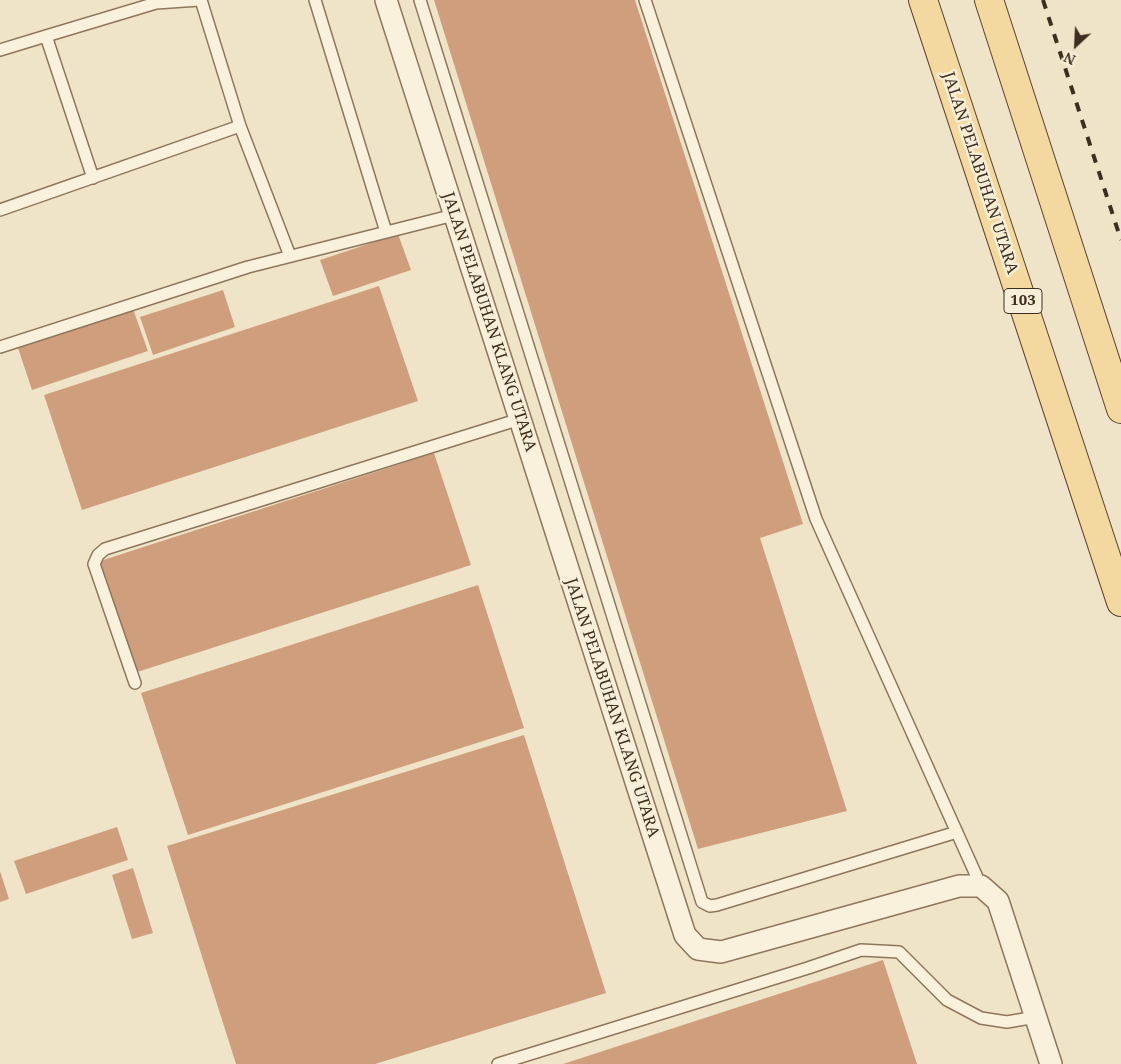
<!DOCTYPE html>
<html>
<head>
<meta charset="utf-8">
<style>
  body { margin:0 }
  #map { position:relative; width:1121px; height:1064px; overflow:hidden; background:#f0e4c8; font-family:"Noto Serif",serif }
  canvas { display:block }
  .north { position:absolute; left:1051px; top:20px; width:50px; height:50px; -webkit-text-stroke:4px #f7eed8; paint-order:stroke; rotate:205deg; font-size:14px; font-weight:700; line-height:20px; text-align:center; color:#3d2e20 }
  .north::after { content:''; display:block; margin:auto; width:18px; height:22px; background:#3d2e20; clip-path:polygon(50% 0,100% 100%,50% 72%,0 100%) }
</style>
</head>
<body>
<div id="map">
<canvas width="1121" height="1064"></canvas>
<div class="north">N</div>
</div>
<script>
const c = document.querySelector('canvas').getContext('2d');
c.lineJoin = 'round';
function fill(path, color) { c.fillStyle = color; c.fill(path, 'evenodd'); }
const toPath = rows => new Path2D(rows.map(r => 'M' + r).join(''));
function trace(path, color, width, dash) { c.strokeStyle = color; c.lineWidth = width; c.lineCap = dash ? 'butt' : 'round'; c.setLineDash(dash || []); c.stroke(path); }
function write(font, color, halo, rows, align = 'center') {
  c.font = font + ' "Noto Serif",serif'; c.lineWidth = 5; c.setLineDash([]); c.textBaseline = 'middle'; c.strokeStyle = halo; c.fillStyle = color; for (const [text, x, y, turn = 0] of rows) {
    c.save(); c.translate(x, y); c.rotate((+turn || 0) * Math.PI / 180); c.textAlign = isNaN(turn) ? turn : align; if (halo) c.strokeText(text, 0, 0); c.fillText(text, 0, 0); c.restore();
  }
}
fill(toPath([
  [434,0,635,0,803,524,760,538,847,811,698,849],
  [398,234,411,270,333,296,320,260],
  [379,286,418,401,82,510,44,395],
  [223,290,235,327,153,355,140,317],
  [133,309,148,351,32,390,18,348],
  [434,453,471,565,134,673,97,562],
  [478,585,524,728,188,835,141,693],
  [524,735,606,993,375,1064,236,1064,167,846],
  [117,827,128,860,26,894,14,861],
  [133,868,153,933,132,939,112,875],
  [0,871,9,899,0,902],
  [883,960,917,1064,563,1064]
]), '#cf9f7d');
const lane = toPath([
  [201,0,240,126],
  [315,0,386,232],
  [420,0,702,902,710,906,717,905,957,832],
  [645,0,816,519,981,886],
  [46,36,156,3,199,0],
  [0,50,46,36,93,178],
  [0,210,240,126,290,256],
  [0,347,248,267,454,215],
  [135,683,94,564,98,555,105,549,520,419],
  [498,1064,808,968,861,950,899,952,947,1000,981,1018,1007,1022,1036,1017]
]);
const street = toPath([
  [386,0,685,935,698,949,721,952,959,886,981,886,998,901,1051,1064]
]);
const primary = toPath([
  [923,0,1121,602],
  [989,0,1121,409]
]);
trace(lane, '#8d765c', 14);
trace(street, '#8d765c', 24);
trace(primary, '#5b4430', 30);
trace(lane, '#faf1dc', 11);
trace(street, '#faf1dc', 21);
trace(primary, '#f3d9a0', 28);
trace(toPath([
  [1043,0,1121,240]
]), '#3d2e20', 4, [9, 9]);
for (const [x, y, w] of [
  [1023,301,38]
]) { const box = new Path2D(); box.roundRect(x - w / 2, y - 12.5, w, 25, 4); c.fillStyle = '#f7eed8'; c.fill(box); trace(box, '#3d2e20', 1); }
write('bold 15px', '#3d2e20', null, [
  ["103",1023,301]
]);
write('16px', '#3d2e20', '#f7eed8', [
  ["JALAN PELABUHAN UTARA",980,173,72],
  ["JALAN PELABUHAN KLANG UTARA",489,322,72],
  ["JALAN PELABUHAN KLANG UTARA",612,708,72]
]);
</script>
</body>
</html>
